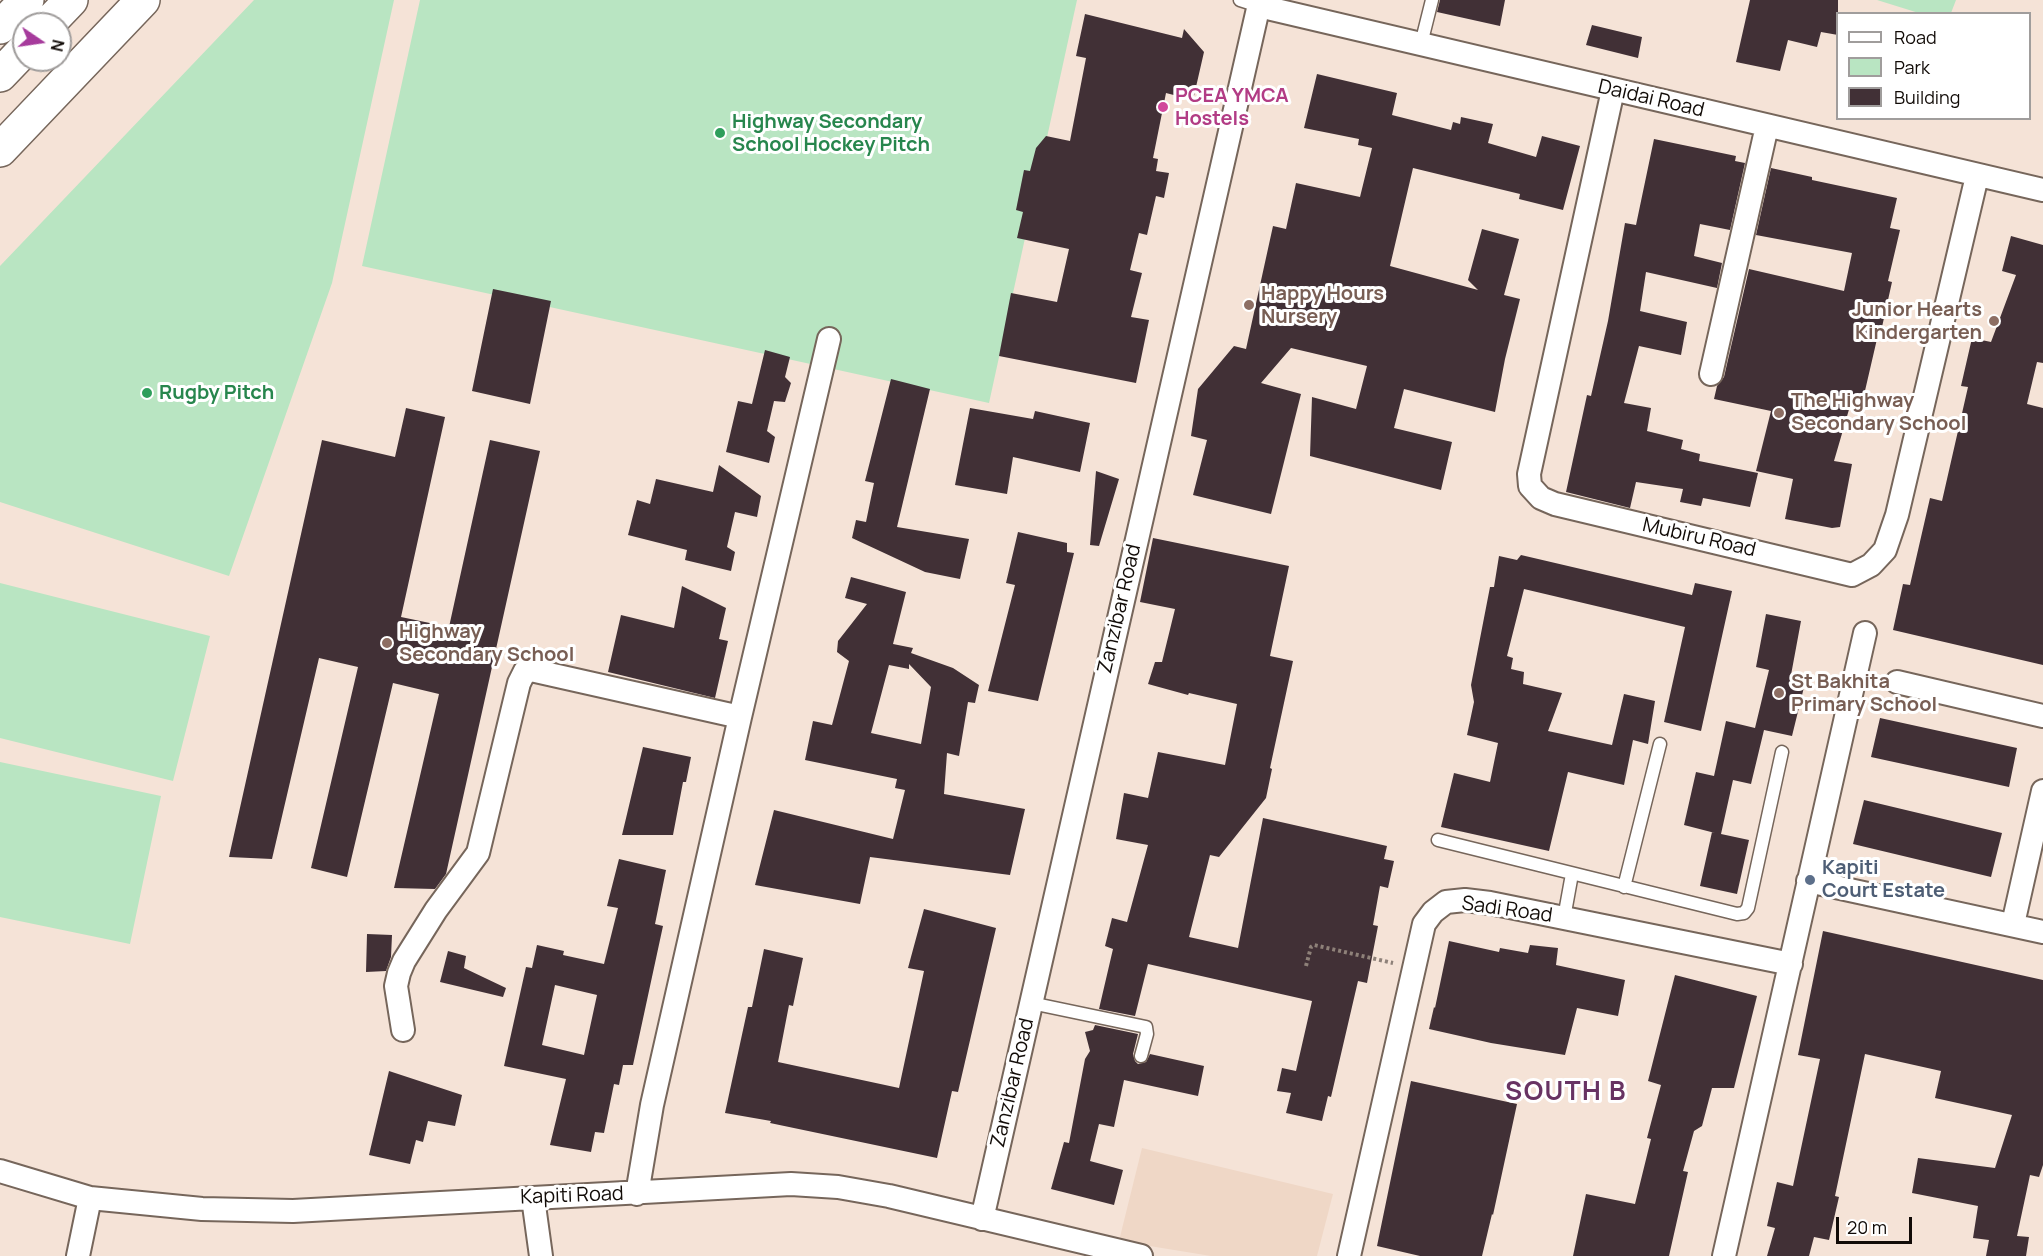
<!DOCTYPE html>
<html>
<head>
<meta charset="utf-8">
<style>
  body { margin:0 }
  #map { position:relative; width:2043px; height:1256px; overflow:hidden; background:#f5e3d7; font-family:Manrope,sans-serif }
  canvas { display:block }
  .legend { position:absolute; left:1836px; top:12px; width:195px; height:108px; box-sizing:border-box; background:#fff; border:2px solid #a09d9c; margin:0; padding:8px 10px; list-style:none; font-size:18px; color:#110b07 }
  .legend li { display:flex; align-items:center; gap:12px; height:30px }
  .legend b { width:30px; border:2px solid #a09d9c }
  .north { position:absolute; left:12px; top:12px; width:60px; height:60px; box-sizing:border-box; background:#fff; border:2px solid #a09d9c; border-radius:50%; rotate:103deg; font-size:16px; font-weight:700; line-height:24px; text-align:center; color:#110b07 }
  .north::after { content:''; display:block; margin:auto; width:21px; height:27px; background:#a63b9c; clip-path:polygon(50% 0,100% 100%,50% 72%,0 100%) }
  .scale { position:absolute; left:1836px; top:1217px; width:76px; height:27px; box-sizing:border-box; border:3px solid #110b07; border-top:0; padding-left:8px; font-size:18px; line-height:21px; white-space:nowrap; color:#110b07; -webkit-text-stroke:4px #fff; paint-order:stroke }
</style>
</head>
<body>
<div id="map">
<canvas width="2043" height="1256"></canvas>
<ul class="legend">
<li><b style="height:8px;background:#fff"></b>Road</li>
<li><b style="height:16px;background:#b9e5c2"></b>Park</li>
<li><b style="height:16px;background:#413036"></b>Building</li>
</ul>
<div class="north">N</div>
<div class="scale">20 m</div>
</div>
<script>
const c = document.querySelector('canvas').getContext('2d');
c.lineJoin = 'round';
function fill(path, color) { c.fillStyle = color; c.fill(path, 'evenodd'); }
const toPath = rows => new Path2D(rows.map(r => 'M' + r).join(''));
function trace(path, color, width, dash) { c.strokeStyle = color; c.lineWidth = width; c.lineCap = dash ? 'butt' : 'round'; c.setLineDash(dash || []); c.stroke(path); }
function write(font, color, halo, rows, align = 'center') {
  c.font = font + ' Manrope,sans-serif'; c.lineWidth = 6; c.setLineDash([]); c.textBaseline = 'middle'; c.strokeStyle = halo; c.fillStyle = color; for (const [text, x, y, turn = 0] of rows) {
    c.save(); c.translate(x, y); c.rotate((+turn || 0) * Math.PI / 180); c.textAlign = isNaN(turn) ? turn : align; if (halo) c.strokeText(text, 0, 0); c.fillText(text, 0, 0); c.restore();
  }
}
fill(toPath([
  [1142,1148,1333,1194,1317,1256,1211,1256,1119,1241]
]), '#efd7c6');
fill(toPath([
  [254,0,394,0,332,283,229,576,0,502,0,266],
  [420,0,1077,0,989,403,362,266],
  [1877,0,1956,0,1951,13,1922,14],
  [0,583,210,636,173,781,0,738],
  [0,762,161,796,130,944,0,917]
]), '#b9e5c2');
fill(toPath([
  [1440,0,1505,0,1500,26,1437,12],
  [1750,0,1838,0,1838,35,1821,32,1817,47,1788,40,1780,71,1736,62],
  [1085,14,1182,38,1184,29,1204,52,1193,100,1166,93,1153,158,1158,159,1156,171,1169,173,1164,198,1156,196,1147,235,1139,233,1130,270,1142,273,1131,317,1149,320,1136,383,999,356,1011,293,1057,302,1069,249,1017,238,1023,212,1016,210,1024,170,1030,171,1036,148,1046,136,1070,141,1086,58,1076,56],
  [1592,25,1642,37,1638,58,1586,45],
  [1317,74,1397,93,1392,115,1451,130,1453,122,1460,124,1461,117,1493,124,1488,143,1536,157,1542,136,1580,146,1563,210,1519,199,1520,194,1413,168,1390,266,1478,290,1468,280,1482,229,1519,239,1504,295,1520,299,1505,359,1495,412,1404,389,1394,428,1452,442,1441,490,1310,456,1312,397,1356,409,1367,366,1291,348,1261,383,1301,394,1271,514,1193,495,1207,440,1191,436,1198,389,1234,346,1246,349,1273,226,1286,229,1296,183,1360,197,1372,148,1358,145,1359,139,1304,128],
  [1654,139,1736,156,1735,161,1745,163,1730,230,1700,224,1694,256,1722,263,1717,288,1646,272,1640,311,1687,322,1681,355,1639,346,1624,403,1651,408,1647,431,1683,440,1681,449,1700,454,1699,461,1758,473,1750,507,1703,498,1701,506,1680,502,1683,489,1636,482,1630,508,1566,492,1587,395,1591,396,1608,321,1625,223,1636,225],
  [1771,168,1812,177,1812,180,1897,198,1890,228,1900,230,1888,281,1892,282,1882,327,1880,326,1861,408,1850,406,1834,461,1852,464,1840,527,1832,528,1785,519,1793,479,1756,471,1771,411,1714,399,1717,386,1724,377,1749,269,1844,291,1852,253,1756,235],
  [2011,236,2043,245,2043,363,2037,362,2027,404,2043,408,2043,665,1893,630,1903,584,1910,585,1930,498,1942,501,1968,387,1961,386,1972,338,1991,342,2016,275,2002,271],
  [493,289,551,301,530,404,472,391],
  [765,350,790,357,785,377,791,383,785,402,774,401,767,431,775,437,769,463,726,452,738,401,752,404],
  [891,379,930,389,897,527,969,539,960,579,925,572,852,538,856,520,866,522,874,483,865,481],
  [406,408,445,417,401,617,449,627,490,440,540,451,446,874,435,889,394,888,439,694,393,683,347,877,311,868,358,667,319,658,272,859,229,857,322,440,395,457],
  [970,408,1033,419,1035,411,1090,423,1080,472,1013,457,1007,494,955,485],
  [719,465,761,496,757,517,735,512,727,547,735,552,731,571,685,560,687,550,628,535,637,500,650,504,656,479,713,492],
  [1096,471,1119,479,1099,546,1090,545],
  [1018,532,1067,543,1067,552,1074,553,1038,701,988,691,1015,585,1006,583],
  [1153,538,1289,566,1270,656,1293,661,1270,768,1272,769,1266,798,1219,857,1210,855,1189,937,1238,948,1263,818,1387,846,1384,859,1394,861,1388,888,1380,886,1373,925,1378,926,1367,983,1358,981,1331,1097,1328,1096,1322,1121,1286,1113,1291,1093,1277,1091,1282,1068,1296,1071,1312,1001,1148,964,1135,1016,1099,1009,1113,949,1105,946,1112,918,1127,922,1148,845,1116,839,1124,793,1148,798,1158,752,1225,765,1237,704,1189,693,1188,695,1148,684,1155,662,1162,662,1175,609,1140,602],
  [1521,555,1692,595,1695,583,1732,591,1701,731,1664,722,1685,627,1524,589,1507,656,1513,658,1511,669,1524,672,1523,684,1562,693,1548,731,1612,745,1624,694,1655,701,1648,744,1633,740,1624,785,1568,772,1549,851,1441,827,1454,773,1490,782,1498,743,1467,735,1474,702,1471,685,1490,587,1494,587,1499,556,1517,560],
  [851,577,906,592,893,644,913,648,911,653,953,668,979,685,975,703,968,702,959,756,947,753,944,794,1025,809,1010,875,870,857,860,904,755,885,774,810,893,839,905,790,895,788,897,779,805,760,813,721,832,725,849,661,837,652,838,641,867,604,845,598],
  [909,664,931,687,921,744,871,733,889,665,909,669],
  [682,586,726,608,719,639,728,641,715,698,608,672,621,615,674,628],
  [1766,614,1801,621,1791,675,1806,679,1792,736,1764,730,1751,784,1733,780,1721,834,1749,840,1737,894,1700,886,1712,832,1715,833,1684,825,1696,772,1714,776,1726,721,1755,728,1769,670,1756,667],
  [1880,718,2017,748,2009,787,1871,757],
  [643,747,691,757,686,782,683,782,673,835,622,835],
  [1864,800,2002,833,1991,877,1853,844],
  [619,859,666,870,655,924,663,926,633,1065,623,1065,619,1085,614,1084,604,1133,595,1132,591,1152,550,1145,566,1079,504,1066,526,967,532,968,537,945,564,951,563,955,604,964,618,908,607,906],
  [555,985,597,995,584,1055,542,1045],
  [924,909,996,928,958,1092,952,1091,937,1158,770,1123,771,1121,725,1113,748,1007,752,1007,764,949,803,958,793,1006,789,1005,778,1062,899,1088,924,971,908,968],
  [1823,931,2043,980,2043,1165,2039,1177,2030,1175,2017,1236,2029,1237,2026,1256,1986,1256,1989,1240,1973,1238,1978,1206,1912,1193,1918,1158,1995,1168,2012,1115,1935,1098,1941,1071,1865,1054,1835,1196,1839,1197,1829,1240,1814,1237,1809,1256,1767,1256,1775,1228,1767,1226,1777,1182,1793,1186,1820,1059,1798,1055],
  [367,934,392,935,391,957,386,971,366,972],
  [1449,941,1499,952,1500,948,1528,953,1530,945,1558,948,1556,965,1625,980,1618,1016,1577,1008,1565,1055,1491,1043,1429,1029,1434,1007,1435,1008],
  [448,951,466,956,464,968,506,988,503,997,440,982],
  [1675,975,1757,996,1734,1088,1712,1088,1702,1126,1694,1131,1683,1171,1688,1172,1669,1256,1573,1256,1586,1194,1635,1204,1651,1139,1647,1138,1661,1085,1648,1081],
  [1095,1025,1138,1034,1133,1054,1135,1061,1138,1064,1146,1062,1150,1054,1204,1066,1198,1096,1124,1080,1114,1127,1099,1124,1090,1161,1123,1170,1114,1205,1051,1189,1064,1142,1069,1143,1085,1059,1090,1051,1085,1032,1093,1030],
  [389,1071,462,1095,455,1126,428,1121,423,1142,416,1140,410,1164,369,1155],
  [1411,1081,1517,1104,1493,1215,1492,1214,1482,1256,1420,1256,1377,1246]
]), '#413036');
const lane = toPath([
  [1240,0,1259,6],
  [1421,44,1432,0],
  [1438,840,1737,914,1744,913,1748,908,1782,752],
  [1624,887,1660,744],
  [1564,918,1572,874],
  [1031,1003,1146,1027,1147,1034,1141,1056]
]);
const street = toPath([
  [1259,6,2043,190],
  [1613,90,1529,474,1530,486,1541,498,1555,504,1852,575,1871,565,1885,550,1897,515,1977,176],
  [1711,374,1767,126],
  [1897,682,2043,716],
  [1808,881,2043,932],
  [2013,924,2043,791],
  [403,1030,396,986,399,973,404,961,436,910,478,853,519,683,525,671,531,670,740,717],
  [0,1171,90,1198,202,1209,293,1211,791,1184,838,1187,889,1196,1141,1256],
  [637,1194,652,1105,740,717,829,339],
  [533,1198,541,1256],
  [982,1219,1260,0],
  [78,1256,90,1198],
  [1349,1256,1424,924,1433,912,1446,902,1465,900,1490,903,1791,964],
  [1724,1256,1865,633]
]);
const highway = toPath([
  [48,24,71,0],
  [0,27,27,0],
  [0,75,24,50],
  [0,150,143,0]
]);
trace(lane, '#76665b', 15);
trace(street, '#76665b', 26);
trace(highway, '#76665b', 36);
trace(toPath([
  [1306,966,1311,947,1314,945,1393,963]
]), '#8e8179', 4, [3, 3]);
trace(lane, '#fff', 12);
trace(street, '#fff', 22);
trace(highway, '#fff', 33);
for (const [x, y, r, color] of [
  [1163,107,6,"#d1479c"],
  [720,133,6,"#2e9e5b"],
  [1249,305,6,"#8d6e63"],
  [1994,321,6,"#8d6e63"],
  [147,393,6,"#2e9e5b"],
  [1779,413,6,"#8d6e63"],
  [387,643,6,"#8d6e63"],
  [1779,693,6,"#8d6e63"],
  [1810,880,6,"#5c6f8a"]
]) { const dot = new Path2D(); dot.arc(x, y, r, 0, 2 * Math.PI); c.fillStyle = color; c.fill(dot); trace(dot, '#fff', 2); }
write('bold 20px', '#b23c85', '#fff', [
  ["PCEA YMCA",1175,96],
  ["Hostels",1175,119]
], 'left');
write('20px', '#110b07', '#fff', [
  ["Daidai Road",1651,99,13],
  ["Mubiru Road",1699,538,13],
  ["Zanzibar Road",1120,609,-77],
  ["Sadi Road",1507,910,8],
  ["Zanzibar Road",1013,1083,-77],
  ["Kapiti Road",572,1196,-2]
]);
write('bold 20px', '#27864d', '#fff', [
  ["Highway Secondary",732,122],
  ["School Hockey Pitch",732,145],
  ["Rugby Pitch",159,393]
], 'left');
write('bold 20px', '#785e54', '#fff', [
  ["Happy Hours",1261,294],
  ["Nursery",1261,317],
  ["Junior Hearts",1982,310,"right"],
  ["Kindergarten",1982,333,"right"],
  ["The Highway",1791,401],
  ["Secondary School",1791,424],
  ["Highway",399,632],
  ["Secondary School",399,655],
  ["St Bakhita",1791,682],
  ["Primary School",1791,705]
], 'left');
write('bold 20px', '#4e5e75', '#fff', [
  ["Kapiti",1822,868],
  ["Court Estate",1822,891]
], 'left');
c.letterSpacing = '1.5px';
write('bold 26px', '#683363', '#fff', [
  ["SOUTH B",1566,1093]
]);
c.letterSpacing = '0px';
</script>
</body>
</html>
